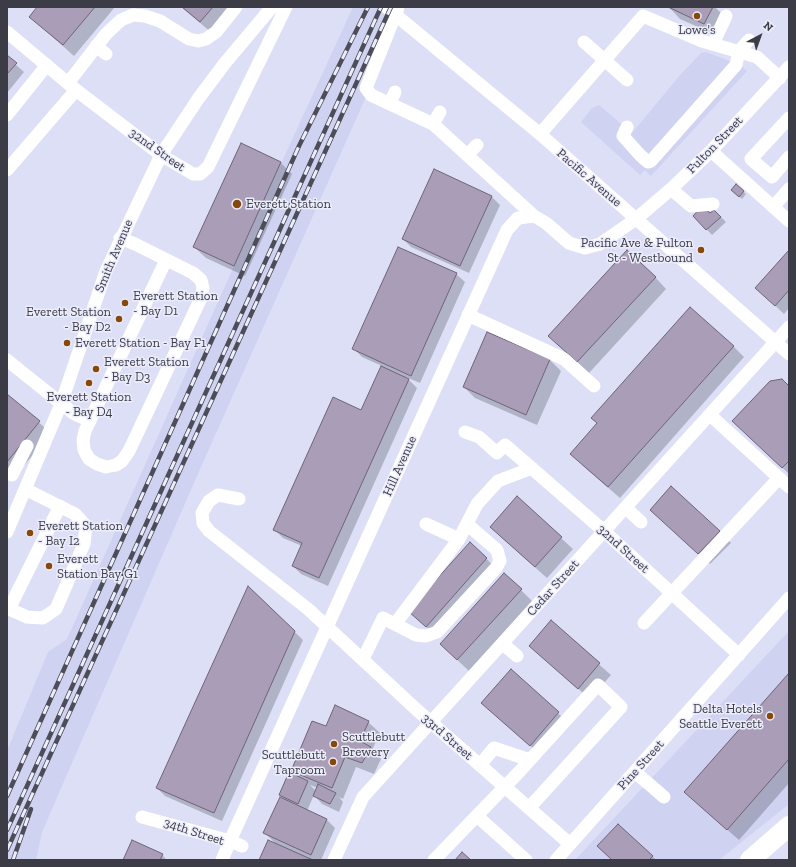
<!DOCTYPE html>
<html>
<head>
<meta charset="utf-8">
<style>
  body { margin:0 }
  #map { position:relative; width:796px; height:867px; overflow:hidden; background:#dddff7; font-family:"Zilla Slab",serif }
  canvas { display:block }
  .frame { position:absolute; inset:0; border:8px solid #3b3c45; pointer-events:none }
  .north { position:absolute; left:740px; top:16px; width:40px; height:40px; -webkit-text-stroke:3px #ecedfc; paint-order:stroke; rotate:41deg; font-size:11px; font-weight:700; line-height:16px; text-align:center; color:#3b3c45 }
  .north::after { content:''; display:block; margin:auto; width:14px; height:18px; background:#3b3c45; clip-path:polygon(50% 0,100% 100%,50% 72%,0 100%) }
</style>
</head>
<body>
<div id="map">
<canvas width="796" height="867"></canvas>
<div class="frame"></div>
<div class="north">N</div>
</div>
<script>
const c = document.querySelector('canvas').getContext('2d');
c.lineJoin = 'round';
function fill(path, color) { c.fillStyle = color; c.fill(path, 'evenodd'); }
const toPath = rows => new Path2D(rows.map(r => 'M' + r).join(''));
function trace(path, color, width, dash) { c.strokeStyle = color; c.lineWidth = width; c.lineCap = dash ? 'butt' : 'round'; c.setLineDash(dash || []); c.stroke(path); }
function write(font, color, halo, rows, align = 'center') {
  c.font = font + ' "Zilla Slab",serif'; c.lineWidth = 3; c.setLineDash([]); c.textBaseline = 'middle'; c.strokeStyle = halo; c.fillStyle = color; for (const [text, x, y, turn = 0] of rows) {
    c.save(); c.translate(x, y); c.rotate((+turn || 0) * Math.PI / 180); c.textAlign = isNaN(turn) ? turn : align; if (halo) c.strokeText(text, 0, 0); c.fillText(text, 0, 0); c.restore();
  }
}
fill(toPath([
  [353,7,406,7,197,476,42,832,36,860,7,860,7,751,48,652,67,639,234,266],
  [706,52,740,65,747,71,651,176,645,170,640,175,581,122,592,108,599,105,632,133,681,74,701,53],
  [789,631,789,804,719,860,575,860]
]), '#cfd2f0');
fill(toPath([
  [39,7,115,7,74,56,30,17],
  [181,7,233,7,212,33],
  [669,7,715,7,724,16,716,35,680,19],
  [7,57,24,72,7,93],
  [242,144,281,163,292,174,245,276,206,258,194,247],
  [736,185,746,194,742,199,732,190],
  [491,196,500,205,469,273,411,247,403,239],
  [694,216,721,217,726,222,712,235],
  [789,252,789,308,784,314,765,296],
  [456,274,465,282,420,383,406,377,417,388,328,586,301,574,293,566,302,546,283,538,274,529,362,411,382,366,362,357,354,349],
  [655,277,666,289,589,373,561,347],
  [488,333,550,360,561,371,537,425,475,398,464,387],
  [733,346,744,357,620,498,582,465,598,423],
  [789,388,789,474,744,432],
  [7,395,51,433,16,475,7,469],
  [671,487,731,543,710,564,651,510],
  [517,498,573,549,547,578,502,538],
  [470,543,498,570,437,637,409,611],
  [249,588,303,640,222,821,165,796,157,788],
  [521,590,532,601,469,671,452,655],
  [551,622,611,675,590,699,542,657],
  [511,671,570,724,542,756,494,714],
  [789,675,789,783,739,840,697,803],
  [368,722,380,733,372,750,381,759,374,774,356,767,343,799,339,797,343,802,339,812,322,804,314,795,307,811,327,820,335,828,321,860,260,860,276,844,265,833,286,801,280,795,300,778,292,771,326,727],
  [310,785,318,788,316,791],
  [162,855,167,860,124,860],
  [652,856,656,860,613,860]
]), '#0003');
const building = toPath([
  [37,7,95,7,63,45,29,17,37,7],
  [182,7,213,7,200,22,182,7],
  [668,7,713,7,704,24,668,7],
  [7,55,17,63,7,74,7,55],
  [241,143,281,162,234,266,193,247,241,143],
  [434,169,492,196,460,266,402,239,434,169],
  [736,184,744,191,739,197,731,190,736,184],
  [702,206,710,213,714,210,721,217,706,230,693,216,702,206],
  [398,247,457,273,411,376,352,349,398,247],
  [627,250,656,277,577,362,548,336,627,250],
  [789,250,789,290,775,306,755,288,789,250],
  [690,307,734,346,608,487,570,454,597,423,591,418,690,307],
  [487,332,550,359,526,415,463,387,487,332],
  [381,366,409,379,319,578,292,566,302,543,273,530,333,397,361,410,381,366],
  [782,379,789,386,789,461,782,468,732,421,770,381,782,379],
  [7,394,40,421,7,462,7,394],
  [671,486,720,531,698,554,650,510,671,486],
  [517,496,562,537,535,567,490,527,517,496],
  [470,542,487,558,426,627,408,611,470,542],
  [504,573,522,589,457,660,440,644,504,573],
  [248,586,295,631,214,813,156,788,248,586],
  [551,620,600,663,578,689,529,646,551,620],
  [511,669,559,712,530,746,481,703,511,669],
  [789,673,789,759,727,830,684,792,789,673],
  [335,705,369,721,360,741,371,747,362,763,345,757,332,788,291,771,312,721,326,726,335,705],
  [289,772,308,781,298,804,279,795,289,772],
  [318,784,336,793,330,804,313,796,318,784],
  [280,797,327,819,311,855,263,833,280,797],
  [618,824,653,856,649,860,612,860,597,846,618,824],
  [132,840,163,854,160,860,123,860,132,840],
  [268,840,313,860,259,860,268,840],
  [462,852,471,860,455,860,462,852]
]);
fill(building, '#aa9db7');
trace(building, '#6e6478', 1);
trace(toPath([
  [386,7,540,134,789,354],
  [398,8,366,88,371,95,433,124,534,216],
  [7,32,76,90,161,155,193,174,200,174,208,167,286,7],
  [584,42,627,80],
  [713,44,726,16],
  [96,46,106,54],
  [68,83,106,34,121,20,133,15,145,16,160,21,189,39,198,41,206,39,216,32,236,7],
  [390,103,395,92],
  [7,115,47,65],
  [789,118,751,159,772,177,789,157],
  [433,124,440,112],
  [627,127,623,136,640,155,648,162,651,161,736,65,739,51,749,40],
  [540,134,643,16,702,41,757,57,780,78],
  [711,151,789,221],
  [467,155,477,145],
  [7,170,76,90],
  [671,189,691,206,713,204],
  [773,207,789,189],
  [120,238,135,244,193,273,201,280,203,288,201,298,129,451,122,461,116,465,106,467,97,464,89,459,84,450,83,440,85,431,166,260],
  [468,315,564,359,594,386],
  [7,360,73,413,90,421],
  [710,415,789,487],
  [465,432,479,437,497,453,505,445,605,532,739,655],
  [12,475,27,446],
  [239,499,218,495,209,501,202,513,203,523,209,531,308,609,417,710,570,844],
  [626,508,641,522],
  [426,524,459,539,477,504,498,481,532,468],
  [7,532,61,404,106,271,161,155,198,99,225,63,272,7],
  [7,608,27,617,43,618,56,609,84,544,86,526,75,514,25,489],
  [9,609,60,506],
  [644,623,779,478],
  [395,624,459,539],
  [503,644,517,656],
  [363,659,383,618,416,635,426,636,437,632,496,568,500,561,497,550,468,525],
  [480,765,494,748,530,760],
  [635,772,664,797],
  [477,816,526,860],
  [142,817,230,841,222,860],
  [242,846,230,841,507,230,518,218,534,216,546,223,569,243,585,248,600,244,636,219,671,189,711,151,789,67],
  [334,860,363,797,789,327],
  [434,860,520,771,598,685,621,707,529,808],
  [556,860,789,598]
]), '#fff', 13);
trace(toPath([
  [750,860,789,826]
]), '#fff', 20);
const rail = toPath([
  [7,796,299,146,368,7],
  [7,830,381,7],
  [7,850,391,7],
  [13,860,31,809]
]);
trace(rail, '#4c4d58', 4.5);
trace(rail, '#ecedfc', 3, [9]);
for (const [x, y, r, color] of [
  [697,16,4,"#87490a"],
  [237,204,5,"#87490a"],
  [701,250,4,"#87490a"],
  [125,303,4,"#87490a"],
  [119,319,4,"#87490a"],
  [67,343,4,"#87490a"],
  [96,369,4,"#87490a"],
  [89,383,4,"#87490a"],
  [30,533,4,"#87490a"],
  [49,566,4,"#87490a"],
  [770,716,4,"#87490a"],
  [334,744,4,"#87490a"],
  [333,762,4,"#87490a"]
]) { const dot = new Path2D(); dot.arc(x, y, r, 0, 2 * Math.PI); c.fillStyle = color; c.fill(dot); trace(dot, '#ecedfc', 1.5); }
write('13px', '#3b3c45', '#ecedfc', [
  ["Lowe's",697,30,"center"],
  ["Everett Station",246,204],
  ["Pacific Ave & Fulton",693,243,"right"],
  ["St - Westbound",693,258,"right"],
  ["Everett Station",133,296],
  ["- Bay D1",133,311],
  ["Everett Station",111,312,"right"],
  ["- Bay D2",111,327,"right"],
  ["Everett Station - Bay F1",75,343],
  ["Everett Station",104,362],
  ["- Bay D3",104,377],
  ["Everett Station",89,397,"center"],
  ["- Bay D4",89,412,"center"],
  ["Everett Station",38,526],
  ["- Bay I2",38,541],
  ["Everett",57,559],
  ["Station Bay G1",57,574],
  ["Delta Hotels",762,709,"right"],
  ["Seattle Everett",762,724,"right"],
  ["Scuttlebutt",342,737],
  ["Brewery",342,752],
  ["Scuttlebutt",325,755,"right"],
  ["Taproom",325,770,"right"]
], 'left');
write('13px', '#3b3c45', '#ecedfc', [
  ["Fulton Street",715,145,-46],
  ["32nd Street",157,150,35],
  ["Pacific Avenue",589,178,41],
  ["Smith Avenue",114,256,-67],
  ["Hill Avenue",400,466,-66],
  ["32nd Street",623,549,42],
  ["Cedar Street",553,588,-48],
  ["33rd Street",447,737,41],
  ["Pine Street",641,765,-48],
  ["34th Street",194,832,18]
]);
</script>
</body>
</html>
